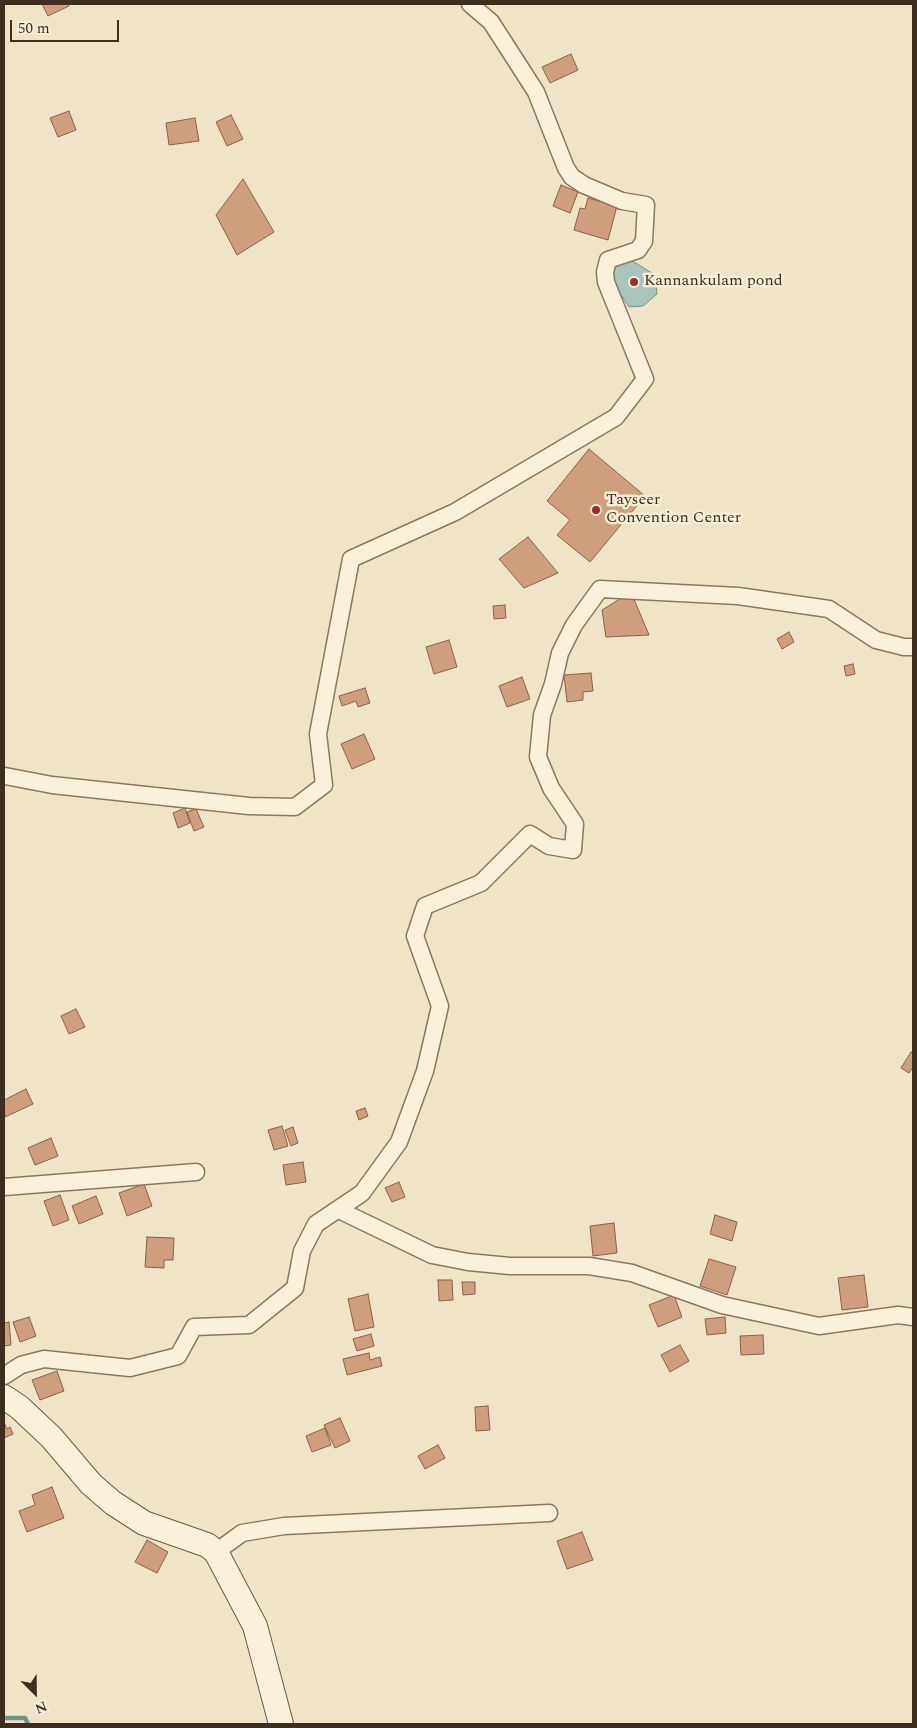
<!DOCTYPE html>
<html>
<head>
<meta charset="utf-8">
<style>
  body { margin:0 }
  #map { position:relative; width:917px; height:1728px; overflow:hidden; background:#f0e4c8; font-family:Spectral,serif }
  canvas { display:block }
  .frame { position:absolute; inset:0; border:5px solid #3d2e20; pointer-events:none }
  .north { position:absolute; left:10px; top:1668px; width:50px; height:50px; -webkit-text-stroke:4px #f7eed8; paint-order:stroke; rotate:157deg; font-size:14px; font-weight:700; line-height:20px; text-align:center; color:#3d2e20 }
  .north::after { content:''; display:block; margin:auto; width:18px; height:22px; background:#3d2e20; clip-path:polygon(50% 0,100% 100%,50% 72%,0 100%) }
  .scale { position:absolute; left:10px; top:20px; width:109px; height:22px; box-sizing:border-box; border:2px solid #3d2e20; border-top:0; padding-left:6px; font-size:15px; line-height:18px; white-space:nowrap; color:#3d2e20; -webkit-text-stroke:4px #f7eed8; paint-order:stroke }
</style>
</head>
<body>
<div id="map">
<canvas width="917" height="1728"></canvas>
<div class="frame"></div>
<div class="north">N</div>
<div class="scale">50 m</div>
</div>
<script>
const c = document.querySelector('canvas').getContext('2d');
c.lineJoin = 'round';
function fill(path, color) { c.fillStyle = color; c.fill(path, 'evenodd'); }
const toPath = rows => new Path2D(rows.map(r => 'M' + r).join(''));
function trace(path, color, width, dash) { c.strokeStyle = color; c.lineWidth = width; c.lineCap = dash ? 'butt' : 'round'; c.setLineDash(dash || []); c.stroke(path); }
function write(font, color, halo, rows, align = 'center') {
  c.font = font + ' Spectral,serif'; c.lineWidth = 5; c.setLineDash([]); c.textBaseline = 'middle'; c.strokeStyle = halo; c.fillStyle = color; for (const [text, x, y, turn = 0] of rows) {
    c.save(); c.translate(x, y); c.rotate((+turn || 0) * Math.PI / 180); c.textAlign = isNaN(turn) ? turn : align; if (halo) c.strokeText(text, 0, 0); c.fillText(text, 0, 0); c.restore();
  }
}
const water = toPath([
  [623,258,634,262,655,275,657,294,643,306,629,307,609,276,610,267,623,258]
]);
fill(water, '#a9c4bc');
trace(water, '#6f938a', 1);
trace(toPath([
  [4,1718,25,1718,28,1724]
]), '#6f938a', 4.5);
const building = toPath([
  [42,4,68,4,69,6,48,16,42,4],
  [571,54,578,70,550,83,542,67,571,54],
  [69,111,76,130,58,137,50,118,69,111],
  [231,115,243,139,227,146,216,122,231,115],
  [195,118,199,141,169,145,166,123,195,118],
  [243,179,274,232,237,255,216,215,243,179],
  [561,185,578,192,570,213,553,206,561,185],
  [588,198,617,206,608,240,574,230,580,208,585,209,588,198],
  [589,449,645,496,590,562,557,535,570,520,547,501,589,449],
  [528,537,558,573,524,588,499,559,528,537],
  [631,592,649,635,606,637,602,610,631,592],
  [505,605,506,618,494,619,493,606,505,605],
  [789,632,794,642,782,649,777,639,789,632],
  [449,640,457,667,434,674,426,647,449,640],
  [853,664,855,674,846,676,844,666,853,664],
  [591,673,593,691,583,692,583,700,567,702,564,675,591,673],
  [522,677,530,699,507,707,499,686,522,677],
  [365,688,370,703,358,707,356,701,342,706,339,696,365,688],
  [364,734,375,759,352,769,341,744,364,734],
  [185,808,190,823,178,828,173,813,185,808],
  [196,809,204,827,194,831,187,812,196,809],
  [76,1009,85,1027,69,1034,61,1016,76,1009],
  [911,1052,913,1054,913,1067,909,1073,901,1068,911,1052],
  [26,1089,33,1104,5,1117,4,1100,26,1089],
  [365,1108,368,1116,359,1120,356,1111,365,1108],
  [282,1126,288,1146,274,1150,268,1130,282,1126],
  [293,1127,298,1143,291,1146,285,1130,293,1127],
  [51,1138,58,1156,35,1165,28,1148,51,1138],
  [303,1162,306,1182,286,1185,283,1165,303,1162],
  [399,1182,405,1197,392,1202,385,1188,399,1182],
  [144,1184,152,1206,127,1216,119,1193,144,1184],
  [60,1195,69,1220,53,1226,44,1201,60,1195],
  [96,1196,103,1214,79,1224,72,1206,96,1196],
  [715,1215,737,1222,732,1241,710,1234,715,1215],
  [614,1223,617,1253,593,1256,590,1226,614,1223],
  [147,1237,174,1238,173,1260,164,1260,164,1268,145,1267,147,1237],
  [709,1259,736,1267,727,1295,700,1286,709,1259],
  [864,1275,868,1307,842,1310,838,1278,864,1275],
  [438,1280,452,1280,453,1300,439,1301,438,1280],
  [462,1282,475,1282,475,1294,463,1295,462,1282],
  [368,1294,374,1327,355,1331,348,1299,368,1294],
  [674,1295,682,1317,658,1327,649,1305,674,1295],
  [29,1317,36,1336,20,1342,13,1322,29,1317],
  [725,1317,726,1333,707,1335,705,1319,725,1317],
  [9,1322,11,1345,4,1346,4,1323,9,1322],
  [371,1334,374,1346,357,1351,353,1339,371,1334],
  [763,1335,764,1354,741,1355,740,1336,763,1335],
  [680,1345,689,1361,670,1372,661,1355,680,1345],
  [369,1353,370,1360,380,1357,382,1366,347,1375,343,1359,369,1353],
  [57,1371,64,1391,40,1400,32,1380,57,1371],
  [488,1406,490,1430,476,1431,475,1407,488,1406],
  [340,1418,350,1441,335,1448,324,1425,340,1418],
  [4,1422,7,1429,10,1427,13,1434,4,1438,4,1422],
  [325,1428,331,1445,312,1452,306,1436,325,1428],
  [438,1445,445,1458,425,1469,418,1456,438,1445],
  [52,1487,64,1518,27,1532,19,1511,35,1505,32,1495,52,1487],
  [582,1532,593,1560,567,1569,557,1541,582,1532],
  [147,1540,168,1552,157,1573,135,1562,147,1540]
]);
fill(building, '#cf9f7d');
trace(building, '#8d5f41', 1);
const minor = toPath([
  [5,776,52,785,249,806,295,807,324,785,318,734,351,559,455,512,616,417,645,379,606,282,605,272,608,260,638,250,644,241,646,205,622,201,584,185,572,177,566,168,536,92,491,22,470,4],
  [4,1187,196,1172],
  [339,1210,432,1255,468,1262,510,1266,589,1266,632,1273,722,1305,819,1326,898,1315,913,1317],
  [4,1376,21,1365,44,1359,130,1368,178,1356,194,1327,249,1325,295,1288,302,1251,316,1224,362,1193,399,1142,425,1071,440,1006,415,936,425,906,481,883,530,834,549,846,573,850,575,824,551,788,538,757,542,715,553,684,560,653,574,625,600,589,738,596,829,609,876,640,904,647,913,647],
  [216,1552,242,1533,284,1526,549,1513]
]);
const secondary = toPath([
  [4,1397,19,1407,51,1437,91,1484,113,1503,144,1523,207,1545,216,1552,255,1626,281,1724]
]);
trace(minor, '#8d765c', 19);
trace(secondary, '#6f573f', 26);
trace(minor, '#faf1dc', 16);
trace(secondary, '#faf1dc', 24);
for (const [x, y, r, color] of [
  [634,282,5,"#9e2a2b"],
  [596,510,5,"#9e2a2b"]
]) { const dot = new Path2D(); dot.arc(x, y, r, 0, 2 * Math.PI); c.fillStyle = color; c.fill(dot); trace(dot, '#f7eed8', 2); }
write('16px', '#3d2e20', '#f7eed8', [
  ["Kannankulam pond",644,282],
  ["Tayseer",606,501],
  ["Convention Center",606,519]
], 'left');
</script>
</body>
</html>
